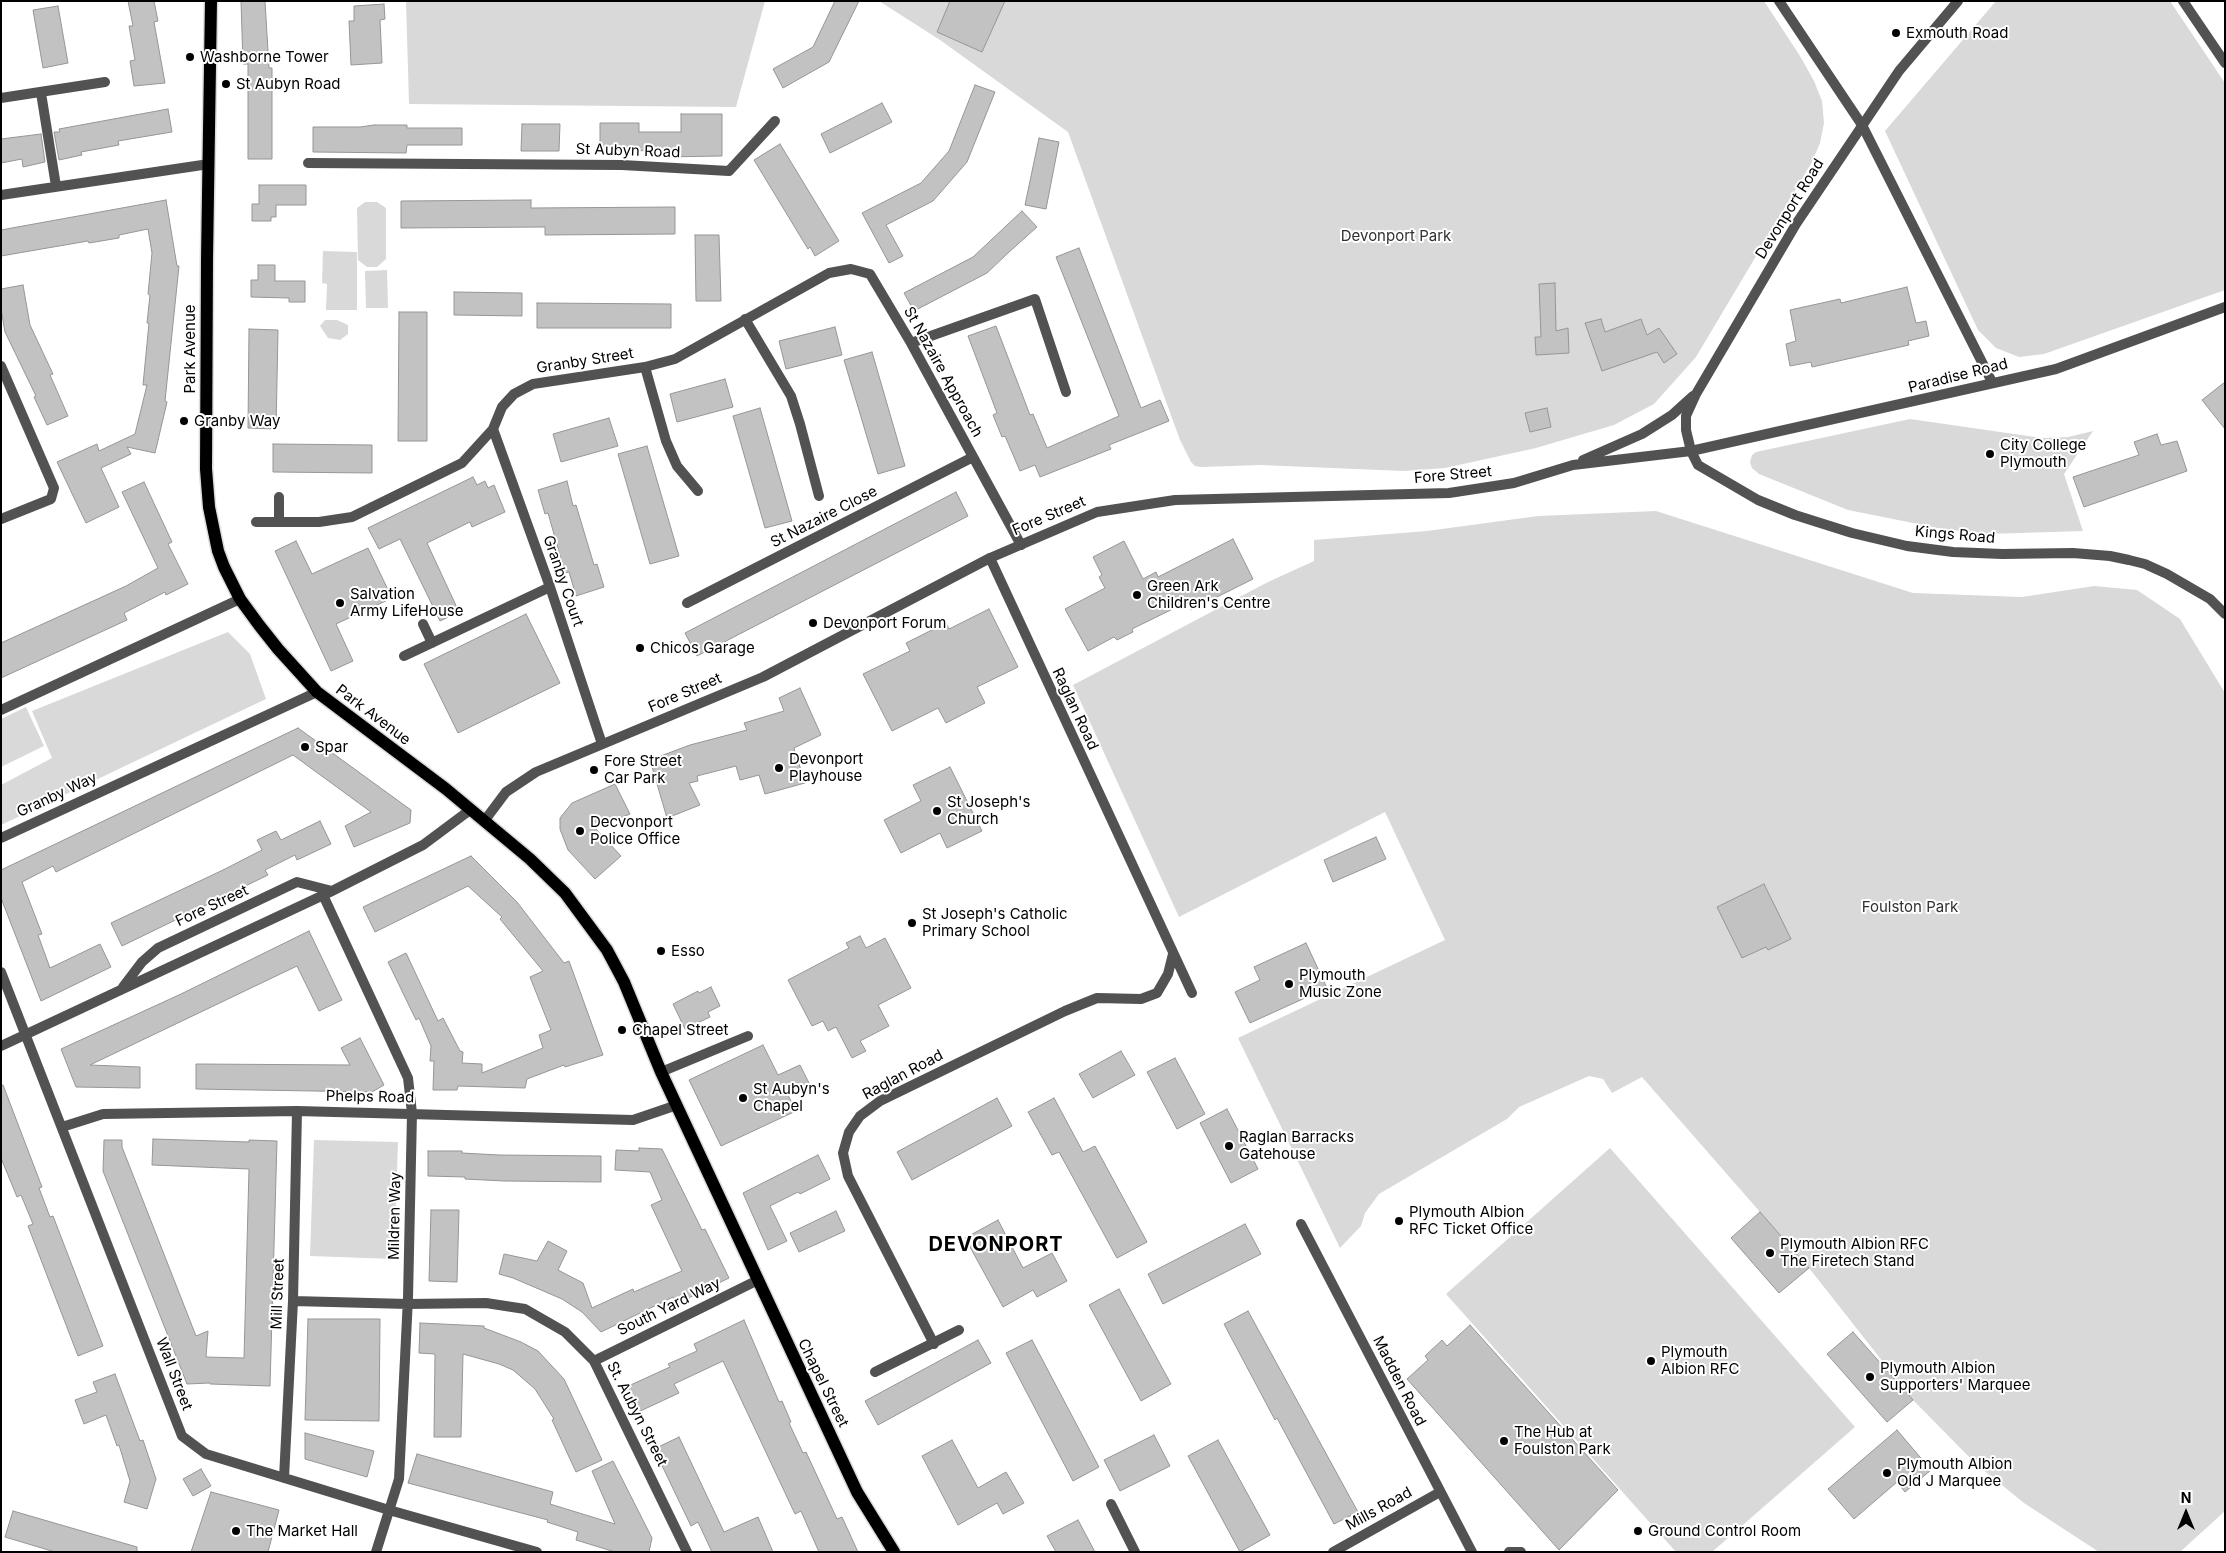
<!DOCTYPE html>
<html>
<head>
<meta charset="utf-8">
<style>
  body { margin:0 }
  #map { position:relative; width:2226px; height:1553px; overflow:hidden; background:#fff; font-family:Inter,sans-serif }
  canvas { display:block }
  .frame { position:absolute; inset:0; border:2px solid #000; pointer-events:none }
  .north { position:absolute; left:2161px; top:1488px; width:50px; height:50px; -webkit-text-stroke:4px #fff; paint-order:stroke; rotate:0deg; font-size:14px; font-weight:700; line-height:20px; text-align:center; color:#000 }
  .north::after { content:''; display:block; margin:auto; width:18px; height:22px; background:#000; clip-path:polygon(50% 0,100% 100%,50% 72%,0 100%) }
</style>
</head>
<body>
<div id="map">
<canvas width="2226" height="1553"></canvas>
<div class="frame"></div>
<div class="north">N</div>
</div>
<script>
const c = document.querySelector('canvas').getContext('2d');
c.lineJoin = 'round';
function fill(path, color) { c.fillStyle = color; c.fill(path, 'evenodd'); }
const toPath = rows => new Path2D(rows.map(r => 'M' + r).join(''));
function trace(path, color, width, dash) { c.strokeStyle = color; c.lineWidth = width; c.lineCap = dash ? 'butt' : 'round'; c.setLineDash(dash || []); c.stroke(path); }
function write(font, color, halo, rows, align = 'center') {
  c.font = font + ' Inter,sans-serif'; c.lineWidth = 4; c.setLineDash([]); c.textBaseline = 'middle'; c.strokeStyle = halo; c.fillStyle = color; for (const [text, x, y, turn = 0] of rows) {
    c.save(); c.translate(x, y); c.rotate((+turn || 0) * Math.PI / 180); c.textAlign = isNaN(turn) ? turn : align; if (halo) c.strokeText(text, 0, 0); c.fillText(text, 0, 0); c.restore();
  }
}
fill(toPath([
  [406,1,765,1,736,107,409,104],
  [879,1,1764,1,1800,56,1814,81,1822,101,1824,123,1820,143,1812,162,1696,357,1654,404,1614,425,1536,448,1445,468,1404,471,1260,465,1201,467,1195,466,1191,462,1180,440,1068,132,940,40],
  [1996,1,2170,1,2225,83,2225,290,2044,354,2019,357,1996,348,1978,330,1885,131],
  [365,202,377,202,386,208,386,259,377,267,367,267,358,260,357,208],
  [323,251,357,252,357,310,326,310,327,284,322,283],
  [387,270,388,308,366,308,365,271],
  [325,320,337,320,348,325,348,334,340,340,328,338,320,326],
  [1910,419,2042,438,2068,437,2093,431,2064,474,2083,531,1987,534,1943,529,1848,510,1759,474,1752,468,1750,462,1752,455,1756,452],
  [1656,511,1913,593,2022,597,2094,586,2137,590,2180,619,2225,693,2225,1511,2180,1552,2099,1552,2024,1503,1976,1464,1913,1400,1809,1268,1642,1077,1612,1093,1603,1079,1589,1076,1519,1107,1507,1119,1379,1194,1365,1213,1361,1226,1340,1248,1238,1038,1445,940,1385,812,1179,917,1073,685,1268,582,1314,561,1314,540,1427,531,1538,516],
  [228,632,250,654,266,699,1,825,1,785,52,758,32,711],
  [26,707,44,746,1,767,1,719],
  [314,1140,398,1142,394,1259,310,1256],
  [1610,1148,1855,1427,1712,1552,1676,1552,1446,1294]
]), '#d9d9d9');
const building = toPath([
  [128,1,154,1,158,21,154,22,165,83,134,86,130,61,135,60,129,26,133,26,128,1],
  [241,1,265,1,269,68,272,68,272,159,248,159,248,64,243,64,241,1],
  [835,1,859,1,829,62,783,88,773,69,813,47,835,1],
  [950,1,1005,1,982,52,937,32,950,1],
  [384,4,385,19,380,20,382,63,351,65,349,21,354,21,354,6,384,4],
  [58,6,68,63,43,68,33,10,58,6],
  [975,85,995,92,967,162,933,201,886,225,903,256,889,263,862,213,921,183,949,151,975,85],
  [882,103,892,122,830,153,821,134,882,103],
  [168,109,172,132,118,141,119,145,81,152,82,155,59,160,54,132,60,132,59,129,168,109],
  [681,114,722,114,722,156,662,157,662,151,600,150,600,123,639,123,639,132,681,132,681,114],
  [522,124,560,124,559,151,521,151,522,124],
  [374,125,407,125,407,128,462,128,462,145,407,145,406,153,313,152,313,127,360,127,374,125],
  [41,134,45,162,23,167,22,159,1,163,1,139,41,134],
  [1039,138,1059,142,1046,209,1025,205,1039,138],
  [780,144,839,241,815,256,810,247,808,249,754,160,780,144],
  [259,185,306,185,306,205,276,205,276,217,271,217,271,221,252,221,252,204,259,204,259,185],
  [166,200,177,266,179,266,165,401,167,402,155,453,127,447,131,454,101,468,119,507,86,523,57,462,97,444,99,451,135,434,147,385,143,385,149,323,147,323,150,295,148,294,152,253,148,229,119,235,119,238,89,243,88,241,1,256,1,230,166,200],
  [531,200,531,208,675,207,675,234,545,235,545,227,401,228,401,201,531,200],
  [1022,211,1037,227,1008,253,987,273,914,311,904,293,973,257,1022,211],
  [695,235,719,235,721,301,696,301,695,235],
  [1079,248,1141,408,1160,400,1169,421,1109,445,1111,449,1040,477,1035,465,1020,471,1005,436,1002,437,993,415,997,413,968,336,996,326,1030,415,1033,414,1047,448,1119,416,1056,257,1079,248],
  [258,265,275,265,275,281,305,281,305,302,289,302,289,298,251,297,251,280,258,280,258,265],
  [1555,283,1556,331,1568,328,1569,353,1536,355,1535,337,1541,337,1539,284,1555,283],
  [23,285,30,325,53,374,50,375,68,416,47,425,34,397,36,396,5,332,1,309,1,289,23,285],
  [1907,287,1916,323,1926,321,1929,336,1908,341,1909,345,1812,367,1811,362,1790,366,1786,344,1796,341,1790,310,1840,299,1841,303,1907,287],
  [454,292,522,293,522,316,454,315,454,292],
  [537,303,671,304,671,328,537,328,537,303],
  [399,312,427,312,427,441,398,441,399,312],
  [1601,319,1605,332,1641,319,1647,335,1659,328,1677,354,1664,363,1657,352,1602,371,1585,323,1601,319],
  [835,327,842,355,786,369,779,341,835,327],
  [249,329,278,330,276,429,248,428,249,329],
  [872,352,905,466,878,474,844,360,872,352],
  [725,379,733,407,677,422,670,394,725,379],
  [2225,382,2225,429,2202,400,2225,382],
  [760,408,792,521,765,528,733,416,760,408],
  [1547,408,1551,427,1530,432,1525,413,1547,408],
  [609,418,618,446,561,462,553,434,609,418],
  [2157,434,2161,445,2177,441,2187,471,2084,507,2073,477,2139,455,2134,442,2157,434],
  [273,444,372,445,372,473,273,472,273,444],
  [647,446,679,556,650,564,618,454,647,446],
  [473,477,477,485,485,481,488,488,494,485,505,512,472,527,470,522,427,543,459,612,440,621,400,539,379,549,368,528,473,477],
  [567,481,573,506,576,505,594,565,597,564,604,587,576,596,569,572,565,573,548,513,545,514,538,490,567,481],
  [144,482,172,542,168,544,188,584,166,595,165,592,124,613,127,620,1,678,1,643,126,586,158,568,122,492,144,482],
  [956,492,968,516,697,656,685,633,956,492],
  [1233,539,1253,579,1191,610,1187,602,1132,629,1133,632,1117,640,1114,637,1088,651,1065,609,1105,588,1099,577,1102,575,1093,557,1124,541,1143,579,1156,572,1158,577,1233,539],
  [296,541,312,574,368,548,392,598,336,624,353,661,331,671,275,551,296,541],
  [989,609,1018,667,977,687,985,703,946,723,938,708,892,731,863,674,910,651,906,643,946,623,949,629,989,609],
  [526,614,560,683,458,733,424,664,526,614],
  [800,688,821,735,794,748,805,783,765,794,759,775,740,780,736,766,697,776,698,781,689,783,700,805,667,818,650,760,690,745,747,730,744,723,784,711,779,698,800,688],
  [298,728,411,810,410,823,354,847,345,826,371,812,293,755,56,872,53,866,22,882,42,934,38,935,50,968,100,944,111,967,41,1001,1,898,1,870,298,728],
  [950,767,982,831,947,848,940,833,901,853,884,820,921,801,913,785,950,767],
  [615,784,630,814,595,828,621,856,595,879,568,850,560,829,560,818,572,803,615,784],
  [320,821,331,844,297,860,295,855,265,870,268,875,122,946,111,923,223,870,262,850,257,840,276,831,281,840,320,821],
  [1376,837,1386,859,1333,882,1324,860,1376,837],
  [471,856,517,902,564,963,569,961,603,1055,565,1067,564,1065,527,1079,525,1088,458,1086,457,1090,433,1090,434,1061,430,1061,431,1046,419,1018,416,1020,388,962,406,953,438,1021,443,1018,460,1051,463,1052,462,1063,482,1064,482,1073,543,1048,539,1035,551,1030,530,977,543,971,500,919,502,917,468,886,375,932,363,907,471,856],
  [1764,884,1791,939,1768,950,1766,947,1742,958,1717,907,1764,884],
  [309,931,342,1000,319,1011,297,966,90,1065,140,1067,140,1088,76,1087,61,1049,181,994,309,931],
  [860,936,866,948,885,938,911,988,878,1005,889,1026,860,1041,866,1051,852,1058,836,1027,828,1031,823,1021,812,1026,788,980,849,948,846,943,860,936],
  [1306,943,1327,988,1250,1023,1235,992,1260,980,1254,967,1306,943],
  [711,987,720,1006,708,1012,710,1017,685,1029,673,1004,698,991,699,993,711,987],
  [360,1038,384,1085,372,1092,196,1089,196,1064,350,1065,341,1048,360,1038],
  [763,1045,778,1075,800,1065,810,1085,788,1095,796,1111,721,1146,689,1080,763,1045],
  [1121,1051,1135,1075,1093,1098,1079,1074,1121,1051],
  [1175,1058,1205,1114,1177,1129,1147,1072,1175,1058],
  [1,1085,3,1085,42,1187,39,1188,50,1217,53,1216,103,1346,78,1356,28,1226,33,1224,21,1195,17,1197,1,1158,1,1085],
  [997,1098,1012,1126,912,1180,897,1152,997,1098],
  [1054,1098,1083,1152,1095,1146,1147,1242,1117,1258,1059,1152,1052,1155,1028,1112,1054,1098],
  [1227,1109,1258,1169,1231,1183,1200,1123,1227,1109],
  [153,1139,249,1142,249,1140,277,1141,270,1386,210,1384,210,1383,187,1384,103,1171,104,1140,122,1140,122,1147,196,1336,208,1331,206,1357,244,1358,249,1169,152,1165,153,1139],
  [639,1148,662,1149,702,1230,705,1229,729,1278,676,1304,673,1297,601,1332,582,1312,562,1299,513,1278,499,1274,504,1254,537,1261,548,1241,567,1251,558,1270,583,1283,592,1308,633,1289,634,1292,682,1271,651,1205,662,1200,650,1172,615,1170,616,1150,639,1151,639,1148],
  [428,1151,462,1151,462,1153,499,1155,601,1156,601,1182,504,1181,465,1179,465,1177,428,1176,428,1151],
  [818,1155,830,1179,800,1194,798,1192,770,1206,787,1241,768,1250,743,1193,818,1155],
  [431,1210,459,1210,457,1282,429,1281,431,1210],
  [836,1211,845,1231,799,1252,790,1233,836,1211],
  [1760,1212,1809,1268,1779,1293,1731,1238,1760,1212],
  [998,1220,1023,1268,1052,1253,1067,1281,1037,1297,1033,1290,1003,1307,965,1238,998,1220],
  [1245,1224,1261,1254,1163,1304,1148,1274,1245,1224],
  [1119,1289,1171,1384,1141,1401,1089,1305,1119,1289],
  [1248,1311,1358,1512,1334,1524,1277,1418,1275,1420,1224,1324,1248,1311],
  [308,1319,380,1319,379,1421,305,1420,308,1319],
  [744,1320,779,1402,782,1401,791,1422,789,1423,803,1453,806,1452,837,1519,842,1517,858,1552,819,1552,801,1511,795,1514,723,1361,674,1384,679,1393,636,1413,624,1388,670,1367,668,1364,697,1351,694,1344,744,1320],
  [420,1323,484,1326,484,1328,521,1342,538,1351,564,1379,602,1460,576,1472,552,1420,554,1419,535,1389,513,1370,499,1364,463,1354,461,1437,434,1437,435,1354,419,1353,420,1323],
  [1470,1325,1618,1490,1559,1550,1407,1379,1428,1360,1425,1356,1442,1340,1447,1346,1470,1325],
  [1853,1332,1913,1400,1887,1422,1827,1354,1853,1332],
  [978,1340,991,1363,878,1425,865,1401,978,1340],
  [1032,1340,1099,1467,1073,1481,1006,1353,1032,1340],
  [115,1374,140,1441,143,1440,156,1479,147,1509,124,1502,130,1481,119,1445,117,1446,106,1415,84,1424,75,1400,97,1392,93,1382,115,1374],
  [1897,1430,1931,1470,1905,1492,1897,1482,1854,1519,1828,1489,1897,1430],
  [305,1433,374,1451,367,1477,305,1459,305,1433],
  [1154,1435,1170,1466,1120,1491,1104,1460,1154,1435],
  [679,1437,724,1532,758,1517,773,1552,712,1552,698,1522,691,1526,654,1449,679,1437],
  [952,1440,978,1488,1006,1472,1024,1503,1003,1514,997,1503,958,1525,922,1456,952,1440],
  [1218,1440,1270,1535,1240,1552,1188,1456,1218,1440],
  [417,1454,553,1492,550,1504,615,1524,592,1471,613,1461,652,1538,649,1552,615,1552,576,1540,578,1532,547,1522,548,1520,408,1483,417,1454],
  [201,1469,211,1486,193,1496,183,1479,201,1469],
  [211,1492,279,1510,268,1552,191,1552,211,1492],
  [13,1511,137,1547,137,1552,55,1552,5,1537,13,1511],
  [1078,1520,1095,1552,1056,1552,1047,1536,1078,1520]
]);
fill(building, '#c2c2c2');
trace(building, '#969696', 1);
const primary = toPath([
  [211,1,207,259,206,469,209,507,218,551,224,567,240,599,259,625,278,649,317,692,446,789,530,859,565,893,607,950,624,982,661,1072,857,1492,894,1552]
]);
trace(primary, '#dbdbdb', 15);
trace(toPath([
  [1779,1,1862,125,1992,382],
  [2183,1,2225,63],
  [41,93,56,186],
  [1,98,105,82],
  [308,163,622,165,729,171,775,121],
  [1,195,209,164],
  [2225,307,2056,369,1691,451,1698,465,1758,500,1795,515,1852,533,1907,546,1953,552,2002,554,2073,553,2110,556,2129,560,2145,564,2167,574,2210,599,2225,614],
  [745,319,791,396,800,424,819,496],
  [911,343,1035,299,1066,392],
  [1,366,54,488,51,499,1,519],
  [645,367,666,441,677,466,698,491],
  [493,429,550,587,602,744],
  [256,522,319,522,352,517,462,463,493,429,502,407,514,394,533,384,645,367,675,359,829,273,851,269,870,274,911,343,1021,545],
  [279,522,279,497],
  [990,558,1192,993],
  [687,603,973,457],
  [423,624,432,643],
  [404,656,550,587],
  [1,710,240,599],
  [1,838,317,692],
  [323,895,408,1078,412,1113,408,1298,399,1479,376,1552],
  [1,972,182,1436,206,1454,389,1510,537,1552],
  [123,987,142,962,158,948,297,882,332,891],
  [1,1046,330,892,423,845,470,810],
  [661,1072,748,1036],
  [62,1127,103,1114,297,1111,633,1120,677,1105],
  [1301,1224,1472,1552],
  [293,1301,408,1304,486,1303,525,1309,565,1332,594,1361,687,1552],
  [934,1344,848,1176,843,1153,849,1132,860,1116,880,1101,1065,1011,1097,998,1141,999,1157,993,1168,974,1173,954],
  [594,1361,758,1280],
  [875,1372,959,1330],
  [284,1478,293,1301,297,1111],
  [1111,1504,1135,1552],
  [1333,1552,1440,1492],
  [1509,1552,1521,1552]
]), '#525252', 10);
trace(toPath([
  [1583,460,1642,434,1672,415,1693,396],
  [485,820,506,792,536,772,763,677,990,558,1097,512,1175,500,1449,493,1514,483,1573,465,1691,451,1686,430,1686,416,1696,394,1796,224,1899,71,1958,1]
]), '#525252', 10);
trace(primary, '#000', 12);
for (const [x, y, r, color] of [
  [1896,33,5,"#000"],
  [190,57,5,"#000"],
  [226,84,5,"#000"],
  [184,421,5,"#000"],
  [1990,454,5,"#000"],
  [1137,595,5,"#000"],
  [340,603,5,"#000"],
  [813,623,5,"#000"],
  [640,648,5,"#000"],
  [305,747,5,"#000"],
  [779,768,5,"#000"],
  [594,770,5,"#000"],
  [937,811,5,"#000"],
  [580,831,5,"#000"],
  [912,923,5,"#000"],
  [661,951,5,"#000"],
  [1289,984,5,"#000"],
  [622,1030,5,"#000"],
  [743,1098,5,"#000"],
  [1229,1146,5,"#000"],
  [1399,1221,5,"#000"],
  [1770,1253,5,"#000"],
  [1651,1361,5,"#000"],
  [1870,1377,5,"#000"],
  [1504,1441,5,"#000"],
  [1887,1473,5,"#000"],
  [236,1531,5,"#000"],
  [1638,1531,5,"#000"]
]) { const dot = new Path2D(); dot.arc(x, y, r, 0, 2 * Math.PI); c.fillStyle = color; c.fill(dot); trace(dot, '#fff', 2); }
write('15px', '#000', '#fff', [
  ["Exmouth Road",1906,33],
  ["Washborne Tower",200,57],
  ["St Aubyn Road",236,84],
  ["Granby Way",194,421],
  ["City College",2000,445],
  ["Plymouth",2000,462],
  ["Green Ark",1147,586],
  ["Children's Centre",1147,603],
  ["Salvation",350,594],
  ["Army LifeHouse",350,611],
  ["Devonport Forum",823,623],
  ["Chicos Garage",650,648],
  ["Spar",315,747],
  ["Devonport",789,759],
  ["Playhouse",789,776],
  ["Fore Street",604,761],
  ["Car Park",604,778],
  ["St Joseph's",947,802],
  ["Church",947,819],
  ["Decvonport",590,822],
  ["Police Office",590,839],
  ["St Joseph's Catholic",922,914],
  ["Primary School",922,931],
  ["Esso",671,951],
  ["Plymouth",1299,975],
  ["Music Zone",1299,992],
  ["Chapel Street",632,1030],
  ["St Aubyn's",753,1089],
  ["Chapel",753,1106],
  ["Raglan Barracks",1239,1137],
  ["Gatehouse",1239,1154],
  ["Plymouth Albion",1409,1212],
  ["RFC Ticket Office",1409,1229],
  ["Plymouth Albion RFC",1780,1244],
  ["The Firetech Stand",1780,1261],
  ["Plymouth",1661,1352],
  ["Albion RFC",1661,1369],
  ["Plymouth Albion",1880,1368],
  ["Supporters' Marquee",1880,1385],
  ["The Hub at",1514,1432],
  ["Foulston Park",1514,1449],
  ["Plymouth Albion",1897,1464],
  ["Old J Marquee",1897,1481],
  ["The Market Hall",246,1531],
  ["Ground Control Room",1648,1531]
], 'left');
write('15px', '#000', '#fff', [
  ["St Aubyn Road",628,151,2],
  ["Devonport Road",1790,209,-58],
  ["Park Avenue",190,349,-90],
  ["Granby Street",585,361,-9],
  ["St Nazaire Approach",943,372,61],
  ["Paradise Road",1958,376,-14],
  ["Fore Street",1453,475,-5],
  ["Fore Street",1049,516,-23],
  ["St Nazaire Close",824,517,-27],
  ["Kings Road",1955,535,5],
  ["Granby Court",563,581,71],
  ["Fore Street",685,693,-23],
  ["Raglan Road",1075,709,65],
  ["Park Avenue",373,715,37],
  ["Granby Way",57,795,-25],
  ["Fore Street",212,906,-25],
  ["Raglan Road",903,1075,-28],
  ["Phelps Road",370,1097,1],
  ["Mildren Way",395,1216,-89],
  ["Mill Street",278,1294,-88],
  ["South Yard Way",669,1307,-26],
  ["Wall Street",174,1374,69],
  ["Madden Road",1399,1381,63],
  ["Chapel Street",823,1383,64],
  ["St. Aubyn Street",637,1414,63],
  ["Mills Road",1379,1509,-29]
]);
write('15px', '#303030', '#fff', [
  ["Devonport Park",1396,236],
  ["Foulston Park",1910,907]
]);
c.letterSpacing = '1px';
write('bold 20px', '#000', '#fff', [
  ["DEVONPORT",996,1245]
]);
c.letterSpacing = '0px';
</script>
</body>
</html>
